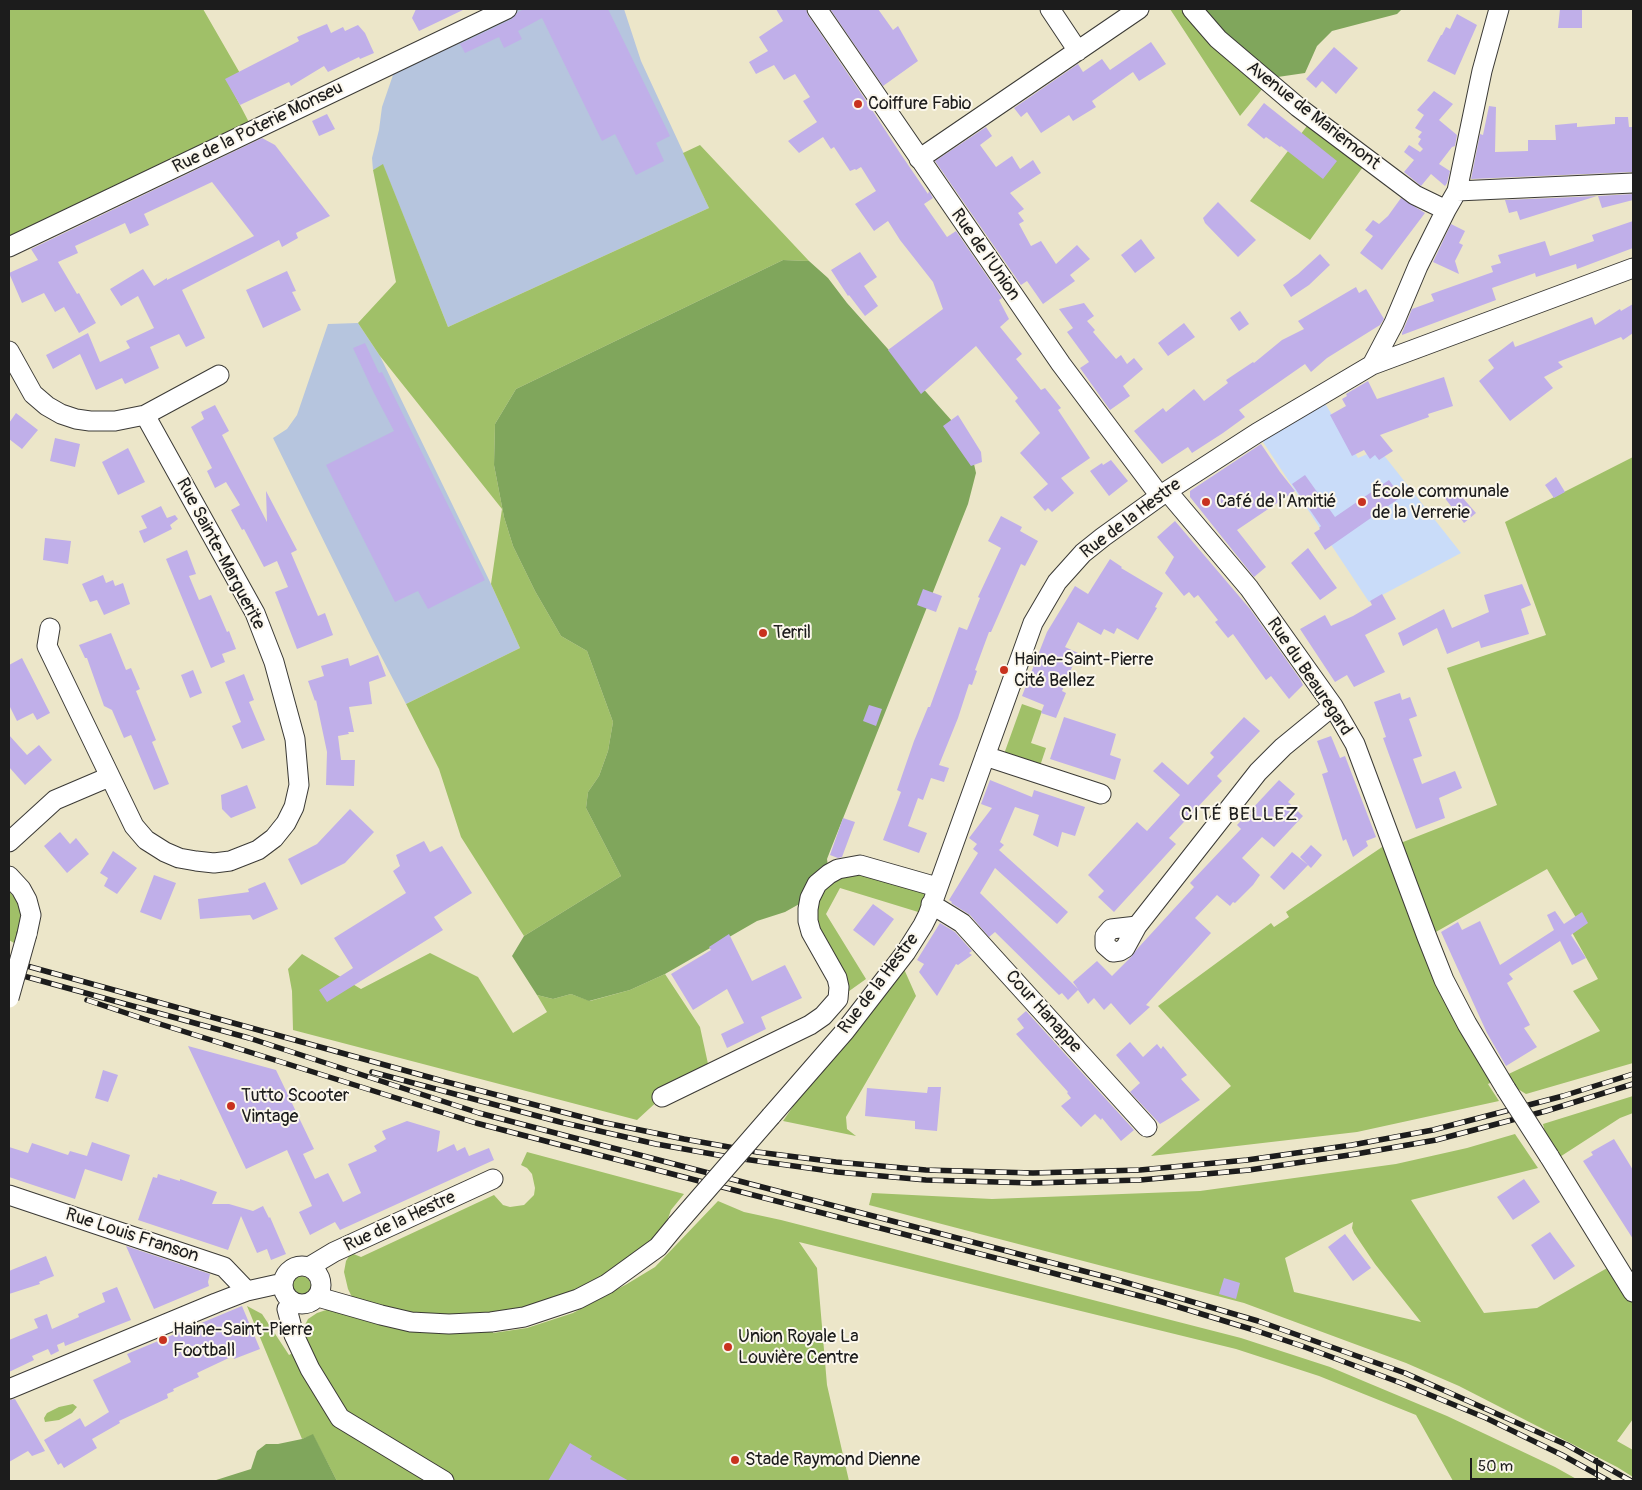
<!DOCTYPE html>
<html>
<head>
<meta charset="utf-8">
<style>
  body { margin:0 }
  #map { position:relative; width:1642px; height:1490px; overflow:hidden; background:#ece6c9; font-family:Pangolin,sans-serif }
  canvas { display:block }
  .frame { position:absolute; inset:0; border:10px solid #1c1c1c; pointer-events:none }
  .scale { position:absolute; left:1470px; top:1458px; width:128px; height:22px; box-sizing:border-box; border:2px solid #1c1c1c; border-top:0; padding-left:6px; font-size:15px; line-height:18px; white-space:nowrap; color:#1c1c1c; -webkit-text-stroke:4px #fbf7ec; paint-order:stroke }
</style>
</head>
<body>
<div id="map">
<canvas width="1642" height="1490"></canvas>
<div class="frame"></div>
<div class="scale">50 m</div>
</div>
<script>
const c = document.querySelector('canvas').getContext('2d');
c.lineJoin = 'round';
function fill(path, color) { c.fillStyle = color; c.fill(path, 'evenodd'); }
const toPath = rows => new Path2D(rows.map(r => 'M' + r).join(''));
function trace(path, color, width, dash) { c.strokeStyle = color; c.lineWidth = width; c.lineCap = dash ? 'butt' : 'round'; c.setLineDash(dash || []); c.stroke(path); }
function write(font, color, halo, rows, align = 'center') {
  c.font = font + ' Pangolin,sans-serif'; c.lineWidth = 4; c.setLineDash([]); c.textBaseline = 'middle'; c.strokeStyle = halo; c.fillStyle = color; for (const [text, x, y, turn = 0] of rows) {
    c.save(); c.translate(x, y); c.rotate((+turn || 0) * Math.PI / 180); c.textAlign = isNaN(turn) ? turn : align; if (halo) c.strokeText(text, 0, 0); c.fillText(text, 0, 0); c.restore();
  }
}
fill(toPath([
  [1320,395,1358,458,1379,449,1461,553,1369,602,1257,433]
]), '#c9dcf9');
fill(toPath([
  [507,9,624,9,641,61,709,208,448,327,383,165,373,170,372,158,379,130,382,107,393,75,389,65],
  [358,323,380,356,491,584,520,648,406,704,372,639,273,438,287,429,297,415,328,324]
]), '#b6c5de');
fill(toPath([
  [9,9,203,9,241,75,228,82,253,130,9,247],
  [1170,9,1192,9,1268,82,1240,116],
  [1313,118,1368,160,1310,240,1250,201],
  [700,145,809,261,783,260,516,389,495,424,494,465,504,517,513,546,535,591,561,636,587,651,613,722,608,751,599,776,588,792,586,808,621,876,524,936,461,837,439,769,406,704,520,648,491,584,502,509,380,356,358,323,396,282,373,170,383,164,448,327,709,208,683,153],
  [1633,457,1633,1063,1526,1094,1500,1078,1488,1084,1499,1101,1357,1132,1151,1156,1231,1086,1158,1006,1271,923,1274,927,1289,917,1286,912,1391,841,1393,846,1497,805,1447,668,1546,635,1505,522],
  [1547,869,1578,921,1569,927,1598,979,1573,991,1600,1031,1500,1078,1427,937],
  [1022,704,1042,711,1031,743,1046,748,1040,766,1004,754],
  [838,869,937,887,928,915,840,888,826,914,866,979,838,999,808,921,829,874],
  [9,891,14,897,22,910,20,929,14,943,9,940],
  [430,953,478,977,513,1033,547,1012,537,995,553,999,571,994,590,1001,630,990,665,974,700,1027,710,1073,662,1097,637,1120,293,1030,292,991,288,969,302,954,361,989],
  [900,960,916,996,846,1117,847,1129,856,1136,783,1121,845,1031],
  [1633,1096,1633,1113,1620,1118,1552,1162,1543,1124],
  [1515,1134,1538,1168,1411,1200,1484,1313,1537,1308,1616,1263,1633,1292,1633,1419,1617,1441,1633,1450,1633,1477,1617,1467,1459,1386,1406,1363,1244,1303,869,1205,872,1193,992,1199,1200,1191,1396,1164,1467,1148],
  [1353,1222,1352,1228,1354,1233,1375,1264,1421,1322,1294,1292,1285,1258],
  [527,1152,684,1194,671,1210,658,1247,607,1284,491,1323,493,1333,527,1328,573,1313,627,1284,655,1267,718,1201,744,1212,781,1220,1241,1338,1330,1367,1447,1416,1555,1467,1580,1481,1453,1481,1416,1415,1319,1376,1236,1349,799,1242,817,1268,827,1385,849,1481,337,1481,313,1435,302,1439,247,1306,262,1314,289,1355,308,1345,304,1336,304,1327,308,1319,317,1313,354,1301,348,1289,344,1272,346,1261,351,1253,361,1257,494,1195,503,1205,510,1207,524,1205,534,1195,535,1188,532,1174,527,1168,521,1165],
  '291 1286a10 10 0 1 1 20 0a10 10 0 1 1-20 0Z',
  [73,1404,77,1407,72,1413,59,1420,45,1422,44,1418,47,1413,59,1407]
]), '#a0c068');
fill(toPath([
  [1192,9,1402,9,1397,14,1332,31,1317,46,1305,73,1264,79],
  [783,260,809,261,828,278,847,303,952,421,970,446,976,473,968,504,832,846,827,859,829,874,810,898,785,912,757,921,665,974,630,990,589,1001,571,994,553,999,537,995,512,956,524,936,621,876,586,808,588,792,599,776,608,751,613,722,587,651,561,636,535,591,513,546,504,517,494,465,495,424,516,389],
  [313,1434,337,1481,213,1481,251,1469,257,1451,266,1444,278,1444,302,1439]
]), '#80a65c');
fill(toPath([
  [416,9,465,9,419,31,412,18],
  [524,9,608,9,670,136,656,143,664,161,636,175,615,134,602,141,542,18,518,31,522,39,504,48,499,37,465,53,460,44,512,19,518,12],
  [776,9,806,9,808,15,865,99,900,153,928,194,929,191,933,198,924,204,947,237,956,231,1002,298,999,300,1009,319,1000,327,1022,354,1016,359,1041,390,1045,388,1061,408,1058,410,1090,458,1061,478,1074,493,1052,512,1048,508,1045,511,1033,497,1048,484,1020,453,1040,433,1015,401,1018,398,976,346,921,394,888,350,943,309,933,282,900,240,888,221,874,231,855,204,876,191,861,167,856,170,855,169,850,171,834,147,831,149,823,137,799,153,788,141,817,122,803,101,810,97,795,74,784,80,774,65,756,74,749,62,768,51,759,37,783,21],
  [830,9,878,9,893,30,898,26,918,61,883,86],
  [1560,9,1582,9,1582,28,1558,28],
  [1457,14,1477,25,1455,75,1427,61,1441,35,1442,35,1446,27,1450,29],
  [327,24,331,33,343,27,345,31,358,25,365,33,374,53,360,59,359,57,328,72,324,66,291,86,289,82,240,105,225,79,299,41,297,37],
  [1151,42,1166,64,1139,81,1133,72,1092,101,1096,107,1073,121,1069,115,1041,133,1027,112,1021,117,1014,108,1078,64,1083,72,1102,59,1110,70],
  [1334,47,1358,68,1336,94,1322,81,1316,88,1306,79],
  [1434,91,1453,104,1439,120,1457,135,1455,146,1452,147,1439,164,1450,171,1447,183,1445,186,1431,174,1421,186,1404,172,1414,160,1404,152,1409,145,1420,152,1423,149,1418,144,1421,139,1418,137,1422,132,1415,128,1424,115,1417,110],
  [1264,103,1337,161,1323,179,1281,146,1280,147,1266,137,1264,139,1247,125],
  [1489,106,1496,107,1495,152,1528,151,1528,140,1556,140,1555,125,1577,123,1577,127,1615,124,1615,117,1628,117,1629,127,1632,127,1633,137,1633,172,1471,179,1480,134,1483,135],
  [327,114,335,129,319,136,312,121],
  [986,127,992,136,980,145,996,167,1012,156,1020,169,1033,160,1041,173,1010,193,1024,209,1018,213,1024,221,1019,224,1031,246,1041,241,1056,264,1077,245,1090,259,1070,275,1075,281,1043,304,1027,281,1021,285,935,161],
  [262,138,275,145,330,216,296,233,298,238,282,247,279,240,182,290,205,338,186,347,179,334,150,347,159,368,125,384,122,378,96,390,80,354,53,369,46,355,88,333,100,362,130,348,126,341,154,328,138,296,121,306,110,289,143,269,154,286,167,278,167,280,254,236,212,182,144,214,149,225,130,234,125,223,75,246,78,253,58,262,77,294,79,293,96,323,79,333,64,307,55,312,44,293,22,303,9,273,38,260,31,249],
  [1633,194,1633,200,1602,208,1598,196],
  [1597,196,1520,220,1517,211,1509,213,1505,200],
  [1401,198,1425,213,1382,270,1360,253,1373,236,1365,230,1373,220,1379,224,1388,216],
  [1218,202,1256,240,1238,257,1205,223,1203,218],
  [1633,221,1633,248,1577,269,1576,264,1536,277,1535,273,1492,288,1496,300,1402,335,1402,333,1412,309,1434,301,1431,294,1493,272,1491,266,1501,263,1498,255,1545,241,1550,256,1594,241,1592,235],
  [1451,224,1465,231,1459,243,1463,245,1455,261,1459,274,1433,262],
  [1141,239,1155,258,1135,273,1121,255],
  [860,252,877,277,864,286,878,306,865,316,849,295,848,296,831,270],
  [1320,254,1330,265,1309,285,1291,297,1283,285,1298,274],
  [287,271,296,291,292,292,301,310,263,328,246,290],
  [1356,287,1359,293,1366,289,1384,319,1380,325,1327,358,1311,372,1305,364,1239,410,1245,417,1223,433,1192,453,1188,447,1162,464,1134,431,1163,408,1166,412,1194,389,1204,401,1228,383,1226,380,1253,362,1254,363,1282,340,1304,329,1298,321],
  [1084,303,1094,316,1087,321,1095,330,1093,332,1116,359,1121,355,1127,364,1134,358,1143,369,1123,386,1130,396,1110,410,1080,368,1089,362,1067,332,1073,328,1059,309],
  [1633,304,1633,333,1623,340,1621,337,1558,362,1563,367,1544,377,1553,388,1510,421,1479,381,1494,368,1488,360,1513,341,1515,347,1592,317,1595,325,1620,309,1621,311],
  [1240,311,1249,324,1239,331,1230,318],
  [1184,323,1195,337,1168,356,1158,343],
  [365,343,379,373,382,372,485,580,428,609,418,591,395,602,326,465,394,431,373,391,353,348],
  [1444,377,1453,406,1428,414,1429,417,1380,435,1393,451,1379,460,1375,455,1370,459,1364,450,1352,456,1330,415,1346,406,1342,399,1347,396,1346,394,1368,381,1377,399],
  [215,405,229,431,222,435,267,522,266,491,297,550,291,553,318,616,325,613,333,635,297,649,275,592,288,587,277,561,264,567,244,529,242,530,231,510,240,505,226,482,215,488,207,471,212,468,191,427,204,419,201,412],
  [16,413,38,430,22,449,9,439,9,423],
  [958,415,981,452,982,462,971,466,943,426],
  [55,438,80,444,75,467,50,461],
  [1261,444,1280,472,1295,491,1237,530,1266,567,1254,577,1190,497,1190,491],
  [128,448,145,482,118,495,102,462],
  [1111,460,1128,481,1109,496,1090,471,1102,463,1103,465],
  [1305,475,1335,517,1389,480,1401,497,1325,550,1314,533,1320,529,1319,528,1321,526,1292,484],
  [1556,477,1565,492,1554,498,1545,485],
  [1455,489,1476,513,1464,523,1444,497],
  [161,506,167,518,175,515,178,519,170,525,172,529,144,543,139,531,147,528,141,516],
  [1001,516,1022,527,1020,531,1038,541,1025,566,1021,564,991,632,989,632,975,670,977,671,972,685,969,684,958,718,939,765,949,768,944,782,931,778,923,800,918,798,908,826,927,833,919,853,883,840,901,792,897,790,914,741,928,707,930,707,959,627,967,630,980,598,978,597,1001,548,988,541],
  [1175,521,1250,609,1300,679,1303,685,1289,699,1271,676,1266,680,1233,634,1228,638,1215,622,1218,620,1198,595,1194,598,1189,592,1184,596,1165,573,1174,557,1157,537],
  [45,538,71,541,68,564,43,560],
  [1308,548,1337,588,1320,600,1291,563],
  [187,550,196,574,189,576,199,600,211,595,227,632,229,631,236,649,222,654,225,662,211,668,166,559],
  [1110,559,1122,567,1121,568,1163,593,1155,607,1157,608,1138,640,1117,628,1114,634,1104,629,1101,635,1078,622,1065,647,1078,653,1062,691,1066,693,1056,718,1041,713,1044,705,1022,696,1047,632,1075,586,1088,594],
  [103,575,106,583,113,580,115,586,123,583,130,604,104,615,97,600,90,602,82,584],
  [1522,584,1531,605,1521,609,1529,634,1481,648,1479,641,1447,654,1437,628,1403,646,1398,633,1444,609,1452,628,1489,612,1484,595],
  [923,589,942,596,936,612,917,605],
  [1382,594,1396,619,1365,635,1385,672,1354,687,1347,675,1335,682,1300,629,1325,615,1331,626,1353,616,1372,605,1370,601],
  [111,633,126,670,131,668,140,689,136,691,156,740,152,742,169,784,154,790,131,735,124,738,112,710,104,706,87,658,85,658,79,645],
  [378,655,386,676,369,682,372,704,349,707,354,732,348,732,349,734,338,736,341,760,355,760,354,786,326,785,327,752,316,700,315,701,308,681,324,676,321,666,348,658,350,666],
  [22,658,50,713,37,720,33,713,17,721,9,705,9,665],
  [193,670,202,693,190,698,181,675],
  [244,674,254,700,249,702,265,740,242,749,232,726,241,722,225,682],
  [1400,693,1402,700,1410,697,1417,716,1409,719,1422,756,1413,759,1422,784,1455,771,1462,788,1439,798,1445,818,1416,829,1383,738,1386,737,1374,702],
  [869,705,882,709,876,726,863,721],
  [1064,717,1116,734,1110,755,1121,759,1115,780,1050,759],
  [1244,717,1260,731,1217,776,1222,781,1169,838,1176,844,1114,912,1098,897,1104,891,1088,875,1137,822,1147,831,1180,795,1153,771,1162,762,1188,785,1214,757,1210,753],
  [9,735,27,755,39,745,52,760,25,785,9,767],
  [1331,736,1340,758,1345,756,1376,837,1366,841,1368,846,1353,857,1346,839,1343,841,1322,774,1328,772,1317,741],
  [990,780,1032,797,1034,790,1085,807,1075,836,1062,832,1058,847,1033,835,1039,815,1015,807,1000,842,1004,845,999,850,1068,912,1057,924,995,868,980,893,1078,989,1073,982,1097,961,1112,976,1131,957,1138,948,1194,887,1190,883,1241,829,1237,825,1279,780,1295,794,1288,802,1303,816,1274,847,1262,837,1242,858,1260,875,1253,885,1235,903,1233,902,1230,906,1217,895,1195,918,1211,933,1146,1005,1150,1007,1130,1025,1111,1003,1104,1010,1094,998,1088,1004,1078,990,1068,1000,1062,993,1059,995,995,932,989,937,970,915,951,903,952,902,949,900,978,853,973,849,977,844,969,838,992,808,981,804],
  [247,785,256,808,231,818,222,809,221,795],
  [350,809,374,832,345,863,301,885,288,859,317,844],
  [843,818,855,822,842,857,838,858,830,855],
  [60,832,70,844,76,838,89,854,67,873,44,846],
  [424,841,430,852,442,846,472,893,434,917,443,930,327,1002,319,990,353,968,334,938,406,893,393,871,400,866,396,855],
  [1311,845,1322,855,1311,868,1300,857],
  [113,851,137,868,117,894,104,886,108,878,100,873],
  [1292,852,1308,865,1284,890,1270,877],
  [154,875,176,883,161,920,140,912],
  [265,882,278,909,253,920,250,915,200,919,198,899,249,892,248,889],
  [873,904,894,919,874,946,853,930],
  [1555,911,1564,924,1582,912,1588,923,1571,935,1586,958,1572,965,1560,941,1509,974,1513,979,1507,983,1530,1025,1524,1028,1537,1047,1506,1066,1487,1033,1441,932,1458,922,1462,930,1480,921,1500,965,1554,930,1547,915],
  [940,923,955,932,972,951,969,953,972,955,958,965,956,964,937,996,919,972,924,964,917,960],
  [729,934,752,981,785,965,802,998,761,1017,766,1029,727,1048,721,1034,744,1023,727,989,693,1010,671,974,711,950,709,947],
  [1026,1011,1134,1130,1121,1141,1102,1118,1101,1120,1095,1114,1081,1127,1061,1106,1071,1098,1067,1093,1068,1092,1016,1034,1024,1028,1017,1019],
  [1130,1042,1143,1057,1157,1044,1161,1049,1163,1046,1187,1075,1181,1079,1200,1100,1160,1124,1130,1092,1140,1083,1116,1055],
  [188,1046,276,1070,314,1149,303,1154,315,1179,328,1173,343,1202,361,1193,348,1164,377,1151,374,1146,386,1139,382,1131,407,1121,440,1131,437,1152,454,1144,457,1151,465,1147,469,1156,489,1148,494,1160,340,1230,335,1222,310,1235,299,1212,312,1206,287,1150,246,1169],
  [103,1070,118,1075,108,1102,95,1098],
  [928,1087,941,1087,937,1131,915,1129,915,1121,865,1116,867,1088,927,1093],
  [1614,1139,1633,1170,1633,1239,1583,1161,1593,1155,1591,1152],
  [92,1142,130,1155,122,1181,85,1169,75,1199,9,1177,9,1147,28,1153,32,1143,68,1155,70,1151,87,1156],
  [158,1174,180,1181,180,1179,217,1192,212,1204,229,1204,253,1211,263,1206,269,1218,270,1217,286,1254,271,1260,267,1249,257,1253,241,1216,228,1250,138,1220,153,1177,157,1178],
  [1524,1179,1540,1202,1513,1220,1497,1197],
  [1550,1232,1575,1266,1554,1280,1531,1245],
  [1345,1234,1371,1268,1353,1281,1328,1247],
  [126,1246,210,1274,208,1282,209,1286,154,1309],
  [46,1256,54,1276,39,1282,40,1284,9,1294,9,1271],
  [1224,1278,1240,1283,1236,1299,1219,1294],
  [117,1287,131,1320,65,1346,64,1342,57,1345,59,1351,51,1355,48,1349,32,1356,34,1360,9,1372,9,1340,38,1328,34,1319,47,1314,52,1329,79,1317,78,1314,105,1302,102,1293],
  [242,1306,260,1349,234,1359,233,1356,197,1373,199,1377,173,1389,174,1391,167,1394,168,1398,119,1421,120,1423,92,1439,97,1448,64,1468,61,1463,58,1465,44,1440,80,1418,85,1427,109,1412,93,1380,131,1362,127,1354],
  [15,1399,45,1451,32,1456,28,1451,9,1462,9,1400],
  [570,1443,592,1456,590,1459,629,1481,548,1481]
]), '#c0afe9');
const minor = toPath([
  [817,9,1061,364,1160,496],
  [1050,9,1078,51],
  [1192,9,1218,39,1298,107,1415,195,1446,210],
  [919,159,1139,9],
  [1457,191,1633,183],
  [9,247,507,9],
  [9,351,33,394,47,406,61,414,76,419,90,421,115,421,145,415,219,375],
  [1372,365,1394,323,1418,266,1446,210,1457,191,1482,71,1499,9],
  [1167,491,1249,588,1333,706,1355,744,1427,937,1444,980,1467,1024,1506,1089],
  [50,628,47,646,134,826,146,840,165,852,179,858,196,861,214,863,230,861,258,850,274,838,286,823,294,807,299,785,295,739,274,662,255,613,145,415],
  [985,756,1101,794],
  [9,842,55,800,109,777],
  [9,876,21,889,27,900,31,915,27,934],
  [931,904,962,923,1147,1127],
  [1137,926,1111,929,1105,936,1105,945,1113,952,1120,951,1125,948,1137,926,1258,772,1283,747,1333,706],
  [662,1097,810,1025,823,1016,838,999,839,987,837,978,811,932,808,921,808,909,810,898,817,884,829,874,838,869,860,865,937,887],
  [771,1116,845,1031,906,952,923,925,928,915,1033,623,1057,582,1083,553,1103,537,1167,491,1257,433,1372,365,1633,268],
  [1549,1156,1633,1292],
  [9,1195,224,1267,247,1291],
  '283 1285a19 19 0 1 1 38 0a19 19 0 1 1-38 0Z',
  [309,1267,334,1252,493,1179],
  [318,1297,381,1315,411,1322,449,1324,491,1322,524,1317,578,1299,607,1284,658,1247,677,1224],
  [293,1303,287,1309,294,1335,310,1369,340,1418,444,1481],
  [9,1389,216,1303,247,1291,283,1283]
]);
trace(minor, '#3b3a36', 21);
trace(minor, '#fff', 19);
const rail = toPath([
  [9,961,443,1081,601,1122,684,1139,757,1152,836,1162,926,1170,1033,1173,1140,1170,1247,1160,1352,1145,1433,1130,1563,1096,1633,1074],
  [9,972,249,1038,479,1113,1114,1279,1258,1321,1405,1373,1567,1445,1631,1481],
  [87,1000,144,1019,476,1123,1007,1261,1159,1301,1254,1330,1302,1346,1401,1383,1486,1418,1562,1455,1609,1481],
  [372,1072,560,1122,656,1144,729,1157,837,1172,926,1180,1033,1183,1140,1180,1249,1170,1356,1154,1436,1140,1546,1111,1633,1084]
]);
trace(rail, '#1c1c1c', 5.5);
trace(rail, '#fbf7ec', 4, [11]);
const minorBridge = toPath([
  [9,998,27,934],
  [1506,1089,1549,1156],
  [677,1224,771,1116]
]);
trace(minorBridge, '#3b3a36', 21, []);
trace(minorBridge, '#fff', 19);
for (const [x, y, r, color] of [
  [858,104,5,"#c8321e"],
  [1206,502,5,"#c8321e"],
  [1362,502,5,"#c8321e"],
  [763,633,5,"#c8321e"],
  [1004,670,5,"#c8321e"],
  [231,1106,5,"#c8321e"],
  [163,1340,5,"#c8321e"],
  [728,1347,5,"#c8321e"],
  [735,1460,5,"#c8321e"]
]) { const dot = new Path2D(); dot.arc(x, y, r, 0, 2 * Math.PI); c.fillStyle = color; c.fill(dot); trace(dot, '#fbf7ec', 2); }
write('18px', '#1c1c1c', '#fbf7ec', [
  ["Coiffure Fabio",868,104],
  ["École communale",1372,492],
  ["de la Verrerie",1372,513],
  ["Café de l'Amitié",1216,502],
  ["Terril",773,633],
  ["Haine-Saint-Pierre",1014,660],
  ["Cité Bellez",1014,681],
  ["Tutto Scooter",241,1096],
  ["Vintage",241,1117],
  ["Haine-Saint-Pierre",173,1330],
  ["Football",173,1351],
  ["Union Royale La",738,1337],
  ["Louvière Centre",738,1358],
  ["Stade Raymond Dienne",745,1460]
], 'left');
write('18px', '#1c1c1c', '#fbf7ec', [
  ["Avenue de Mariemont",1313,116,38],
  ["Rue de la Poterie Monseu",258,128,-26],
  ["Rue de l'Union",985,255,55],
  ["Rue de la Hestre",1131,519,-37],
  ["Rue Sainte-Marguerite",220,554,62],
  ["Rue du Beauregard",1309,677,56],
  ["Rue de la Hestre",879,984,-53],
  ["Cour Hanappe",1043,1012,48],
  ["Rue de la Hestre",400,1222,-25],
  ["Rue Louis Franson",132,1236,18]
]);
c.letterSpacing = '1px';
write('19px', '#1c1c1c', '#fbf7ec', [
  ["CITÉ BELLEZ",1240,815]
]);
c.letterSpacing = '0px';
</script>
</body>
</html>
